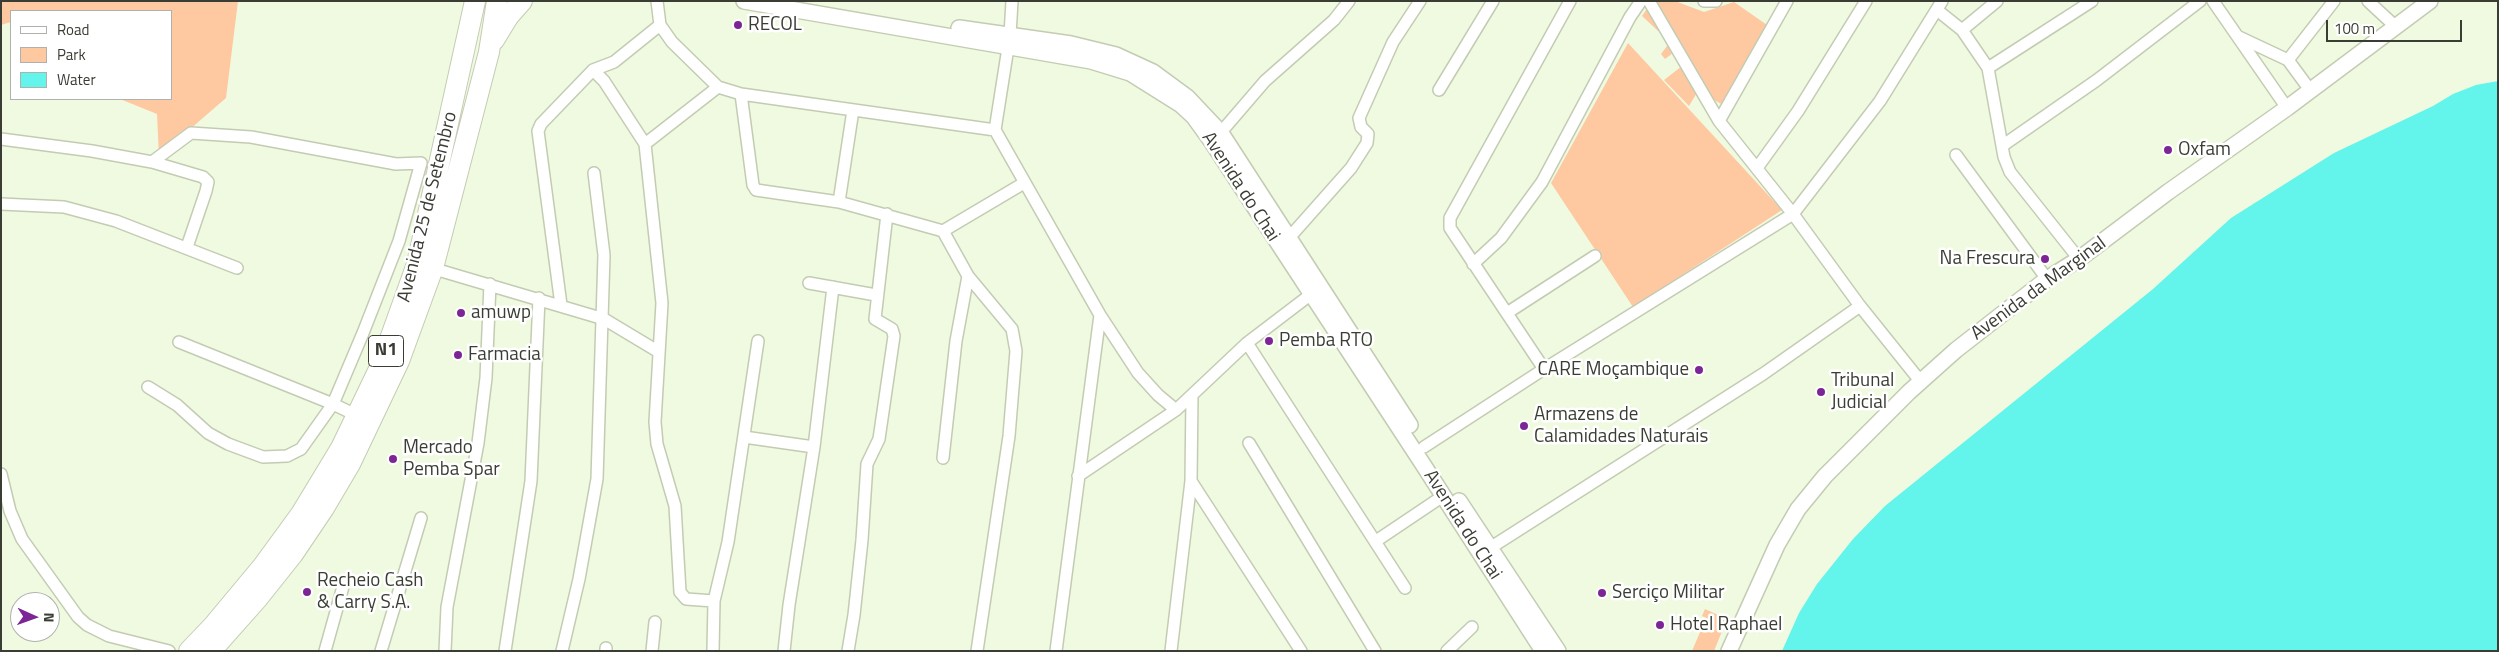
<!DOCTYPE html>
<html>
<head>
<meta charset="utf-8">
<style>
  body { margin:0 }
  #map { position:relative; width:2499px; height:652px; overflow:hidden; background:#f0fae0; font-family:"Titillium Web",sans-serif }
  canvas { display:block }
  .frame { position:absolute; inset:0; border:2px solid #393d33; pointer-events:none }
  .legend { position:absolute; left:10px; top:10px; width:162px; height:90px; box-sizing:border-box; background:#fff; border:1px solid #b0b1ad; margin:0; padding:6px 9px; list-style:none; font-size:15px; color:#393d33 }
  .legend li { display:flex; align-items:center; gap:10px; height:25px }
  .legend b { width:25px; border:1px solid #b0b1ad }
  .north { position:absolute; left:10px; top:592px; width:50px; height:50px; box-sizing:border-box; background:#fff; border:1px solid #b0b1ad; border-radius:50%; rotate:92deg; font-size:14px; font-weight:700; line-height:20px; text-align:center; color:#393d33 }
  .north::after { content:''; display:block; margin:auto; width:18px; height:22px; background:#7c2695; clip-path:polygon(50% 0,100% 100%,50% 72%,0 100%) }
  .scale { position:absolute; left:2326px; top:20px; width:136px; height:22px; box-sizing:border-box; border:2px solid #393d33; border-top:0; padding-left:6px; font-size:15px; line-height:18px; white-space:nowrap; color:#393d33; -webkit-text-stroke:4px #fff; paint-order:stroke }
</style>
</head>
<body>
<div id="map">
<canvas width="2499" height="652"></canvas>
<div class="frame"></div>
<ul class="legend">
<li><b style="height:6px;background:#fff"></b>Road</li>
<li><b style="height:14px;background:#fec8a1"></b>Park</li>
<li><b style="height:14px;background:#63f4eb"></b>Water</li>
</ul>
<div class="north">N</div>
<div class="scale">100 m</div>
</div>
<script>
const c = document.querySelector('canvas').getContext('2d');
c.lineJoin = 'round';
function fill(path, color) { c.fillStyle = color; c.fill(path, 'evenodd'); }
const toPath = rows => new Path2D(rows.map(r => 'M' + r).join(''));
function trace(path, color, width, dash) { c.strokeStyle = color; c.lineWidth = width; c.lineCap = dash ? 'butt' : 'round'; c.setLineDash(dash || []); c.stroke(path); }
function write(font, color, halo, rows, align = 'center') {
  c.font = font + ' "Titillium Web",sans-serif'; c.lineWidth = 5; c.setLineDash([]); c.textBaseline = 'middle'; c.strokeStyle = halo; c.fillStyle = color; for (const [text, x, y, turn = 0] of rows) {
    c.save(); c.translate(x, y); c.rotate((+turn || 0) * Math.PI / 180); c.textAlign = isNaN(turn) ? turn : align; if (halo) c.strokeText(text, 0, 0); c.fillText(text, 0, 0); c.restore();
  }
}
fill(toPath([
  [1,1,238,1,226,98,159,156,157,114,120,99,171,99,171,11,11,11,11,22,1,25],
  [1652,1,1675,1,1704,12,1734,2,1770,27,1759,50,1743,66,1730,96,1723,105,1698,91,1689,106,1664,80,1682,66,1673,53,1665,59,1661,54,1670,42,1642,16],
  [1628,43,1782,210,1633,307,1551,183],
  [1705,609,1727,619,1714,651,1692,651,1706,618,1702,616]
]), '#fec8a1');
fill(toPath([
  [2498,81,2498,651,1782,651,1799,613,1817,584,1853,539,1885,506,2153,289,2231,218,2334,153,2433,106,2453,94,2476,85]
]), '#63f4eb');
const street = toPath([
  [657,1,660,25,672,42,718,87,741,94,995,130],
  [1012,1,1010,35,995,130,1100,315,1138,373,1158,395,1176,410],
  [1649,1,1719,121,1793,214,1860,306,1921,382],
  [1704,1,1716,1],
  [2213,1,2287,108],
  [2368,1,2396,27],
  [1937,10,1962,30,1988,68,2004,157,2010,172,2079,259],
  [1962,30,1997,1],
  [2239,37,2288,60,2310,90],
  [2288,60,2334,1],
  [1988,68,2092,1],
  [593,70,604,81,645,144,662,303,655,422,657,444,675,506,680,592,686,599,714,601],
  [1439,90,1493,1],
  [741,94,753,185,756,190,839,202,943,231,968,276,1012,329,1016,351,1009,436,977,651],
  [1719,121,1787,1],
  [1216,138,1265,81,1334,20,1349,1],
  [1,139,92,151,152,162,203,177,208,182,206,191,187,247],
  [645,144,718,87],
  [2002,146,2097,80,2200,1],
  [1956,155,2047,279],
  [1757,168,1798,111,1866,1],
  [839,202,853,110],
  [1,204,64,207,116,221,237,268],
  [943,231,1024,183],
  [1288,239,1351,168,1367,143,1368,134,1361,127,1359,118,1393,42,1420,1],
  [1473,264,1501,238,1542,182,1630,17,1641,1],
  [428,267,604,319,659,352],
  [809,283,876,295],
  [561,305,538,131,541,124,593,70,614,62,660,25],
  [1507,313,1595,256],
  [179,342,333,404,360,417],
  [1247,343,1405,588],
  [1544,369,1450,228,1450,218,1570,1],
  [148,387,177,405,208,433,228,444,263,457,287,456,301,449,333,404,363,333,399,241,421,163,396,164,251,137,191,133,152,162],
  [744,437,814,447],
  [1249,443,1375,651],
  [1424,447,1544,369,1793,214,1880,101,1942,1],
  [943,458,956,341,968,276],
  [1,474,10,511,22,539,78,617,87,625,109,636,169,651],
  [1078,476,1176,410,1247,343,1310,295],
  [1191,481,1301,651],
  [1376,541,1443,496],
  [1490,548,1763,374,1860,306],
  [325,651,344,583],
  [381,651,421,518],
  [445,651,447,607,478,443,486,378,490,284],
  [505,651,531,481,539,298],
  [562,651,579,579,597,479,604,255,594,173],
  [606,651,606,648],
  [652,651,655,622],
  [713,651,714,601,728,542,758,341],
  [784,651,789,605,814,447,833,287],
  [848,651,854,615,862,540,867,464,879,439,894,336,892,329,875,319,887,214],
  [1056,651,1100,315],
  [1171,651,1191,481,1192,395],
  [1447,651,1472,627]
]);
const secondary = toPath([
  [744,1,1091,61,1130,73,1181,105,1194,117,1212,142,1426,469,1543,651],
  [959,28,1071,44,1116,55,1153,72,1187,97,1221,133,1410,425],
  [1459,501,1558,651],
  [1729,651,1777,545,1798,509,1825,476,1909,392,1956,350,2047,279,2079,259,2168,192,2287,108,2430,1]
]);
const highway = toPath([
  [494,40,508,17,522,1],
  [189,651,213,626,263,566,301,514,341,448,380,367,417,264,475,1],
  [211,651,258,598,293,554,324,508,350,464,399,361,433,268,489,52,497,1]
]);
trace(street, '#c3ccb3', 14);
trace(secondary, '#c3ccb3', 18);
trace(highway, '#c3ccb3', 22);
trace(street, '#fff', 11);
trace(secondary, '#fff', 15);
trace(highway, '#fff', 20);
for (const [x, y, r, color] of [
  [738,25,5,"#7c2695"],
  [2168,150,5,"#7c2695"],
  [2045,259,5,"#7c2695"],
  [461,313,5,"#7c2695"],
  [1269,341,5,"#7c2695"],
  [458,355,5,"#7c2695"],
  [1699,370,5,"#7c2695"],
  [1821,392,5,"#7c2695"],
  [1524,426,5,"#7c2695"],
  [393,459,5,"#7c2695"],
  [307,592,5,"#7c2695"],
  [1602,593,5,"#7c2695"],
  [1660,625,5,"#7c2695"]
]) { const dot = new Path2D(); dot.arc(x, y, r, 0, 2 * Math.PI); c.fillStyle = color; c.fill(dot); trace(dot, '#fff', 2); }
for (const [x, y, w] of [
  [386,351,35]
]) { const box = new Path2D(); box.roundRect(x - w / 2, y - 15.5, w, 31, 4); c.fillStyle = '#fff'; c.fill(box); trace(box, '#393d33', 1); }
write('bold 18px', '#393d33', null, [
  ["N1",386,351]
]);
write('19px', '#393d33', '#fff', [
  ["RECOL",748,25],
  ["Oxfam",2178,150],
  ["Na Frescura",2035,259,"right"],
  ["amuwp",471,313],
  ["Pemba RTO",1279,341],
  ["Farmacia",468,355],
  ["CARE Moçambique",1689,370,"right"],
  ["Tribunal",1831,381],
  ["Judicial",1831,403],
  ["Armazens de",1534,415],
  ["Calamidades Naturais",1534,437],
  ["Mercado",403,448],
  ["Pemba Spar",403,470],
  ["Recheio Cash",317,581],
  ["& Carry S.A.",317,603],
  ["Serciço Militar",1612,593],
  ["Hotel Raphael",1670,625]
], 'left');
write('19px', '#393d33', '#fff', [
  ["Avenida do Chai",1240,187,57],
  ["Avenida 25 de Setembro",428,207,-76],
  ["Avenida da Marginal",2039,289,-36],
  ["Avenida do Chai",1462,525,57]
]);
</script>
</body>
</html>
